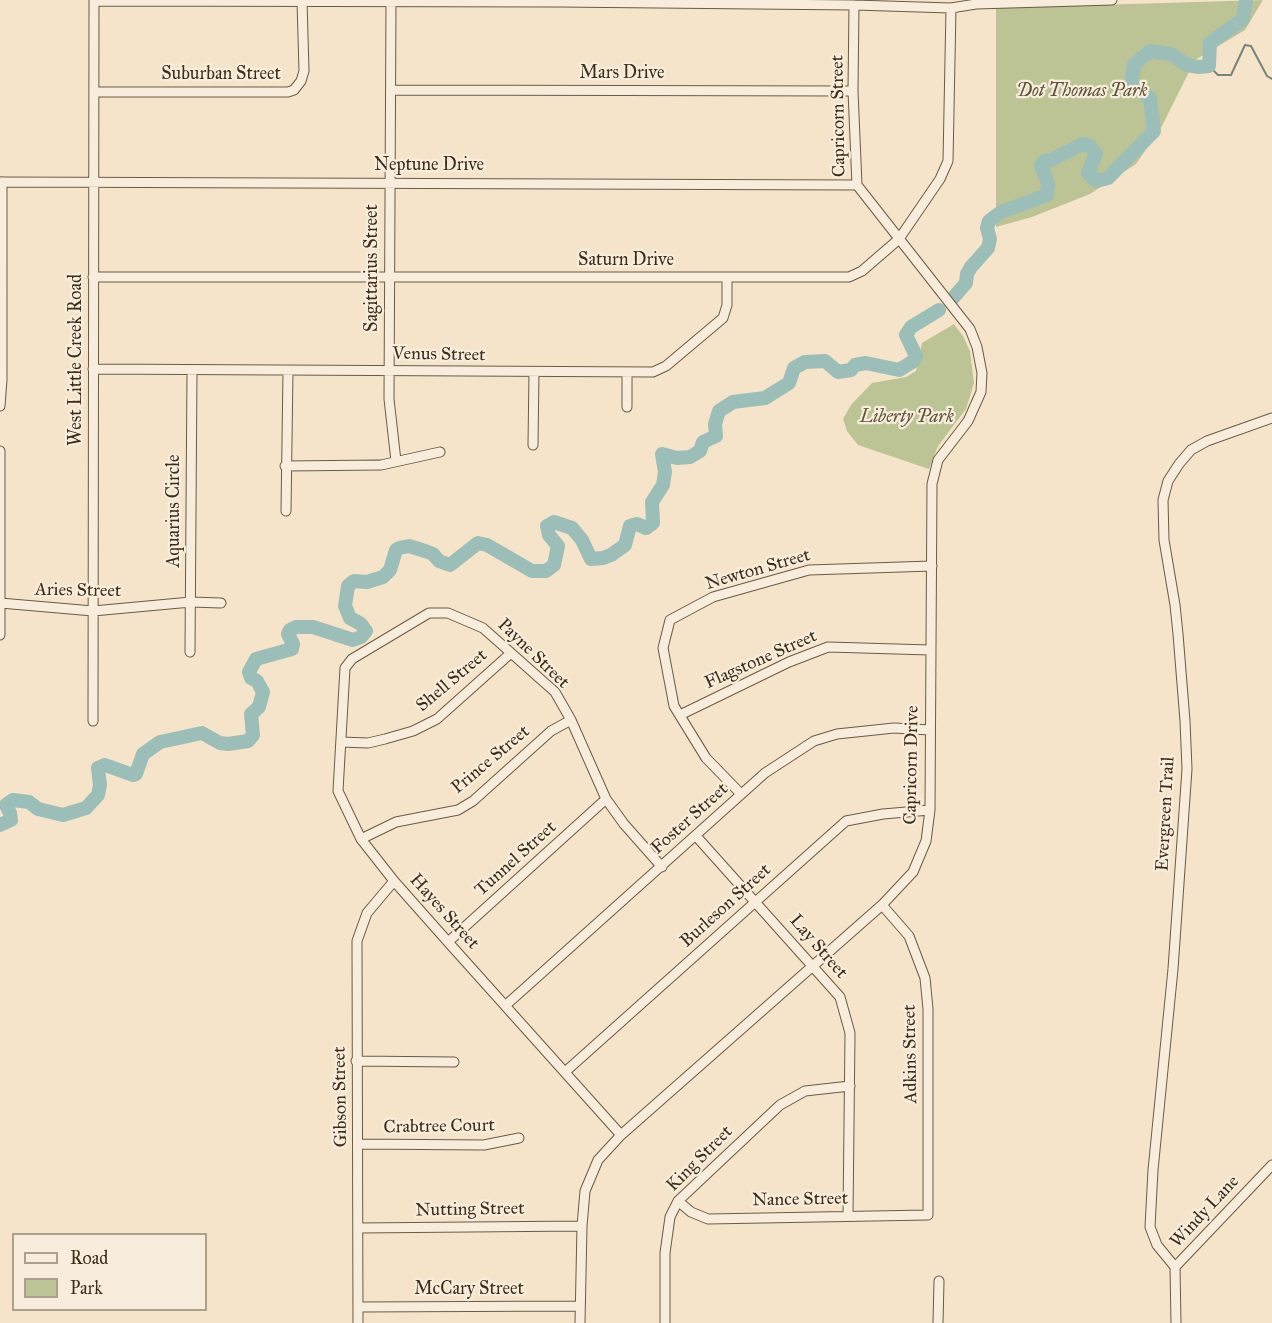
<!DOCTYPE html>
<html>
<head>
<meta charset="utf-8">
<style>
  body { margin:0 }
  #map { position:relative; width:1272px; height:1323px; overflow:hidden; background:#f5e4c9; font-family:"IM FELL Great Primer",serif }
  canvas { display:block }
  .legend { position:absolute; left:12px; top:1233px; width:195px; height:78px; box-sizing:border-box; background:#f8eddc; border:2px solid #ada08e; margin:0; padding:8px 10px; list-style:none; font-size:18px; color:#3c2d19 }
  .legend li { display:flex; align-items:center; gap:12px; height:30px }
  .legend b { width:30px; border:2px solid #ada08e }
</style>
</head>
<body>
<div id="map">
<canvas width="1272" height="1323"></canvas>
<ul class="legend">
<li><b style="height:8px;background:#f8eddc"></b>Road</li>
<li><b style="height:16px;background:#bcc496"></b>Park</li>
</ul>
</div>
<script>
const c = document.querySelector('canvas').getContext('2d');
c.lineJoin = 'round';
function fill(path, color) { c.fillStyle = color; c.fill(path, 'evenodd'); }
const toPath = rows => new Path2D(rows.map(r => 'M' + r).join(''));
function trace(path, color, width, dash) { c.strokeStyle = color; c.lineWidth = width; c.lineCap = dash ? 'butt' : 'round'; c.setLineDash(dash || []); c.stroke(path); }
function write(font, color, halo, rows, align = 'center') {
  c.font = font + ' "IM FELL Great Primer",serif'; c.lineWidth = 4.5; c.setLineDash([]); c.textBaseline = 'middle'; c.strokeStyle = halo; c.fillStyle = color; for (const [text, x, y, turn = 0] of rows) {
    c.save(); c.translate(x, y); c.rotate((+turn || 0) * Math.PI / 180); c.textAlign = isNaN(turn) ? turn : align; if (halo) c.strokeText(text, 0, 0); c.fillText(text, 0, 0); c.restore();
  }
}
fill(toPath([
  [1263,0,1245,30,1195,60,1162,126,1136,164,1090,194,1032,217,996,227,996,8],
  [954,324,963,336,970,351,974,383,966,409,938,446,929,469,858,445,847,431,843,419,851,405,872,383,906,377,916,371,922,343]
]), '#bcc496');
trace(toPath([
  [1209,66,1218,75,1231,75,1245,45,1251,46,1267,76,1272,79]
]), '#768479', 2);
trace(toPath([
  [953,298,966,283,967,274,971,267,988,248,990,239,987,228,989,221,1001,212,1047,195,1048,184,1041,165,1045,161,1051,160,1083,144,1090,146,1096,154,1088,173,1096,181,1108,178,1154,131,1150,98,1131,85,1134,65,1150,51,1171,54,1187,65,1199,67,1209,66,1210,43,1243,19,1246,0],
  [0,825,11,820,10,813,6,805,13,800,29,802,38,809,63,815,86,808,98,795,100,785,98,768,105,765,133,775,136,774,143,754,160,742,202,733,220,743,228,744,248,741,253,735,251,714,259,707,263,692,257,681,251,678,249,672,256,659,292,649,293,644,288,634,290,630,296,627,313,627,353,640,361,637,366,631,361,624,350,618,345,606,348,586,354,581,367,582,383,577,390,570,396,550,399,548,409,546,425,551,433,554,439,561,450,565,478,543,487,545,532,571,546,571,554,565,558,546,549,535,547,526,554,522,572,528,582,540,591,559,603,558,611,555,625,545,630,526,637,524,646,528,653,523,652,502,663,485,665,472,662,454,677,458,690,457,700,451,703,442,716,436,715,424,719,411,733,402,765,398,789,383,794,368,805,362,825,361,838,372,851,370,855,365,866,363,899,370,912,362,916,356,906,335,911,327,939,310]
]), '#9cbeb9', 14);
const minor = toPath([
  [94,1,559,2,854,5,951,8,976,4,1112,0],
  [391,2,389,399,396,461],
  [391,90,853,91],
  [94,92,288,92,294,90,301,81,304,71,302,1],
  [0,182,857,185],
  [93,277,849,277,862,271,899,239,940,179,948,161,951,8],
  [93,369,653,372,666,366,723,318,727,305,727,277],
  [0,406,2,380,2,182],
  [627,407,627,373],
  [533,445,534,372],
  [0,451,0,635],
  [285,466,381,465,440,452],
  [286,511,288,371],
  [0,603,93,611,191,602,221,603],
  [190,652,192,371],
  [680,715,789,662,828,647,930,650],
  [93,721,94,0],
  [341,742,368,743,385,739,413,731,437,719,511,653],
  [741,794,706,758,674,706,663,648,670,620,713,597,809,570,932,566],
  [696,836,840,997,850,1033,848,1216],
  [361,839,396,822,458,810,473,801,551,731,571,720],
  [448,942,606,799],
  [506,1005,765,773,814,741,837,734,894,728,930,730],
  [356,1061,454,1062],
  [565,1072,846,821,883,814,930,810],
  [621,1135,448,942,394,881,361,839,338,791,345,668,352,659,429,613,448,613,483,628,555,692,571,720,606,799,624,824,662,867],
  [359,1144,484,1145,519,1138],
  [678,1201,691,1212,708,1219,928,1215,928,1009,925,978,909,936,882,905],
  [358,1228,582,1226],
  [1175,1267,1157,1245,1150,1227,1153,1170,1173,969,1187,769,1185,721,1178,634,1175,605,1164,540,1163,500,1168,481,1179,464,1191,450,1207,441,1272,418],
  [358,1307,580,1306],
  [358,1323,357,941,367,913,394,881],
  [580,1323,582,1226,585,1191,598,1160,621,1135,882,905,913,872,926,841,930,810,932,484,938,460,968,421,981,392,982,373,977,347,970,329,857,185,853,91,854,5],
  [665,1323,665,1253,670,1217,678,1201,780,1105,805,1091,850,1086],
  [938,1323,939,1281],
  [1176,1323,1175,1267,1272,1165]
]);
trace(minor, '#6a5b45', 11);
trace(minor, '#f8eddc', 9);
write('18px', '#3c2d19', '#f8eddc', [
  ["Mars Drive",622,74],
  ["Suburban Street",221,75],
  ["Capricorn Street",839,116,-91],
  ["Neptune Drive",429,166],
  ["Saturn Drive",626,261],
  ["Sagittarius Street",373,268,-90],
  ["Venus Street",439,355,1],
  ["West Little Creek Road",77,360,-90],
  ["Aquarius Circle",175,511,-90],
  ["Newton Street",758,570,-16],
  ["Aries Street",78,591,1],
  ["Payne Street",533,654,44],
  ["Flagstone Street",761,660,-24],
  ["Shell Street",452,681,-40],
  ["Prince Street",491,760,-40],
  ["Capricorn Drive",912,765,-89],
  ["Evergreen Trail",1166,814,-87],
  ["Foster Street",690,819,-42],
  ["Tunnel Street",516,859,-42],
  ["Burleson Street",726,906,-42],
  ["Hayes Street",444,912,48],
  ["Lay Street",818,947,49],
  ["Adkins Street",911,1054,-91],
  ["Gibson Street",341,1097,-91],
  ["Crabtree Court",439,1127,-1],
  ["King Street",700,1159,-45],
  ["Nance Street",800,1200,-1],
  ["Nutting Street",470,1210,-1],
  ["Windy Lane",1205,1212,-47],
  ["McCary Street",469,1290]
]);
write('italic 18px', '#5c5338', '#f8eddc', [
  ["Dot Thomas Park",1082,92],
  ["Liberty Park",907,418]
]);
</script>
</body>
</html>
